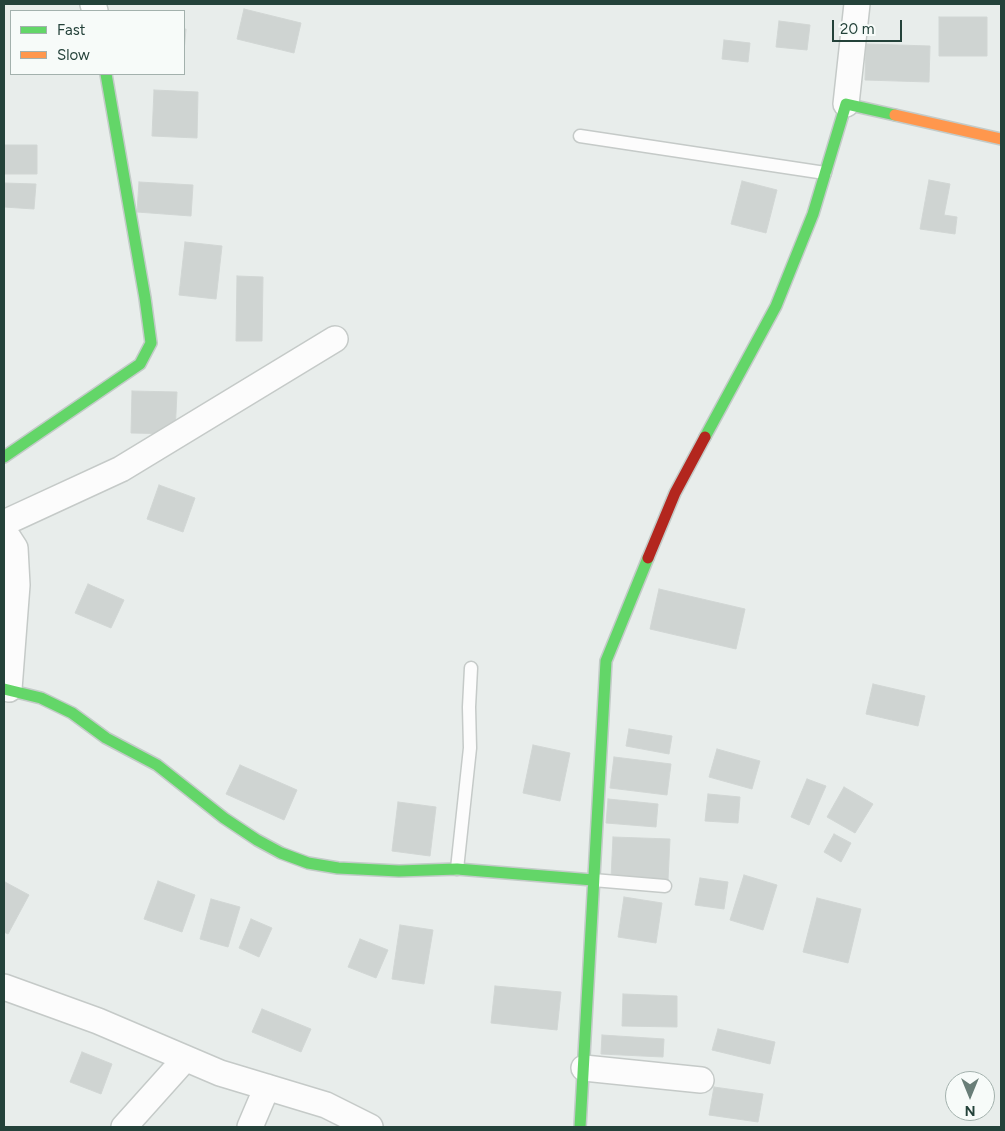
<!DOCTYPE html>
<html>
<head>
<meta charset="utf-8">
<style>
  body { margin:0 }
  #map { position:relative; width:1005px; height:1131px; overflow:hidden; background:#e8edeb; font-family:Figtree,sans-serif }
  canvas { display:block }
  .frame { position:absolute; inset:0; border:5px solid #24423a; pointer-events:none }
  .legend { position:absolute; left:10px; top:10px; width:175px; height:65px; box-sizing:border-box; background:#f7fbf9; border:1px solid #a3b1ad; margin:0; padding:6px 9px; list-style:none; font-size:15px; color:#24423a }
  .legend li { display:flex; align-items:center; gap:10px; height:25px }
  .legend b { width:25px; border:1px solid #a3b1ad }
  .north { position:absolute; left:945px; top:1071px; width:50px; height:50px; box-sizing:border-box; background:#f7fbf9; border:1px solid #a3b1ad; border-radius:50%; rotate:180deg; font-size:14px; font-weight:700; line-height:20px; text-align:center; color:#24423a }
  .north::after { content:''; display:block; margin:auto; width:18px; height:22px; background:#697e78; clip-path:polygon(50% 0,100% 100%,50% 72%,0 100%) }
  .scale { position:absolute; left:832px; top:20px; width:70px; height:22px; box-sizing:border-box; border:2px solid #24423a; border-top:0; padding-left:6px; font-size:15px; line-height:18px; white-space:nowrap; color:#24423a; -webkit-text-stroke:4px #f7fbf9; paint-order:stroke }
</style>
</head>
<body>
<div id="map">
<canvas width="1005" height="1131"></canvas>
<div class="frame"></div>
<ul class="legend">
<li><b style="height:6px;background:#63d668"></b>Fast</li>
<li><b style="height:6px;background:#ff974d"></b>Slow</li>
</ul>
<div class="north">N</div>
<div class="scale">20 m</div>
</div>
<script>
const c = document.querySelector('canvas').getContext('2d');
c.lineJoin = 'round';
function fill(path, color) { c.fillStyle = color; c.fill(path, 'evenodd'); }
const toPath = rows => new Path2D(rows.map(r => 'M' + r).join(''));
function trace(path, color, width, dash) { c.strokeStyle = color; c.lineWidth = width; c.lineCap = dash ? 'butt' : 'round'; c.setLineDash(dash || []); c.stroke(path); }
const building = toPath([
  [244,9,301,23,294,53,237,39,244,9],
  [939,17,987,17,987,56,939,56,939,17],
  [779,21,810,25,807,50,776,47,779,21],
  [184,29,186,29,184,52,184,29],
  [724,40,750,43,748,62,722,59,724,40],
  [866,44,930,46,929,82,865,80,866,44],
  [154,90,198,92,197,138,152,136,154,90],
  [4,145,37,145,37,174,4,174,4,145],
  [929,180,950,184,944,215,957,217,955,234,920,229,929,180],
  [742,181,777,190,766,233,731,224,742,181],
  [139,182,193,185,191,216,137,212,139,182],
  [4,183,36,184,34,209,4,207,4,183],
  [185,242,222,246,216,299,179,295,185,242],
  [237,276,263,277,262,341,236,341,237,276],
  [132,391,177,392,175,434,131,433,132,391],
  [159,485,195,498,183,532,147,519,159,485],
  [88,584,124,600,111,628,75,613,88,584],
  [659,589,745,609,736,649,650,629,659,589],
  [873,684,925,696,918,726,866,714,873,684],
  [629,729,672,736,669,754,626,746,629,729],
  [533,745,570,753,560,801,523,793,533,745],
  [717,749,760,761,752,789,709,777,717,749],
  [614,757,671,764,667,795,610,788,614,757],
  [240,765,297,790,284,820,226,794,240,765],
  [807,779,826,786,809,825,791,817,807,779],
  [844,787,873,804,855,833,827,817,844,787],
  [708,794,740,797,738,823,705,821,708,794],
  [608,799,658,804,656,827,606,823,608,799],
  [398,802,436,807,430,856,392,851,398,802],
  [834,834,851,843,841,862,824,852,834,834],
  [613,837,670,839,668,880,611,878,613,837],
  [744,875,777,885,763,930,730,920,744,875],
  [700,878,728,882,724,909,695,905,700,878],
  [158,881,195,895,182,932,144,919,158,881],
  [5,882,29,895,8,934,4,932,5,882],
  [624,897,662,903,656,943,618,937,624,897],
  [817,898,861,909,848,963,803,952,817,898],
  [211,899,240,907,228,947,200,939,211,899],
  [251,919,272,928,259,957,239,948,251,919],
  [400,925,433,930,424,984,392,979,400,925],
  [360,939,388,950,376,978,348,967,360,939],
  [495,986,561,992,557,1030,491,1023,495,986],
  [623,994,677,996,677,1027,622,1026,623,994],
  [262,1009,311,1029,301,1052,252,1032,262,1009],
  [718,1029,775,1042,770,1064,712,1050,718,1029],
  [602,1035,664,1039,663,1057,601,1054,602,1035],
  [82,1052,112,1064,101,1094,70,1082,82,1052],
  [714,1087,763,1094,758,1122,709,1115,714,1087]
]);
fill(building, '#cfd4d2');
trace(building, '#d1d6d4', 1);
const lane = toPath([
  [580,136,825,173],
  [457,869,470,748,469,707,471,668],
  [593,880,665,886]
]);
const street = toPath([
  [93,4,95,11],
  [846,104,857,4],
  [4,523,121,469,335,339],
  [4,531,15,548,17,585,9,689],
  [4,987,98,1021,220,1073,326,1105,370,1127],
  [584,1068,701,1080],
  [124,1127,185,1059],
  [250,1127,267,1087]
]);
const fast = toPath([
  [705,437,776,306,813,214,846,104,895,115],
  [4,457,140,364,151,343,145,298,106,74],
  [4,689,41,698,72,713,106,738,157,765,224,818,257,840,281,853,308,863,338,868,399,871,457,869,593,880],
  [580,1127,606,661,648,558]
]);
const slow = toPath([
  [895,115,1001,139]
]);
const jam = toPath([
  [648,558,675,493,705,437]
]);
trace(lane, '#c5cac8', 15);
trace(street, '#c5cac8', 28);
trace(fast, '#c3cbc8', 14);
trace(slow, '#c3cbc8', 14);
trace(jam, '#c3cbc8', 14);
trace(lane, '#fcfcfc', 12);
trace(street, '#fcfcfc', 25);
trace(fast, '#63d668', 11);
trace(slow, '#ff974d', 11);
trace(jam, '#b3261e', 11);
</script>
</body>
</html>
